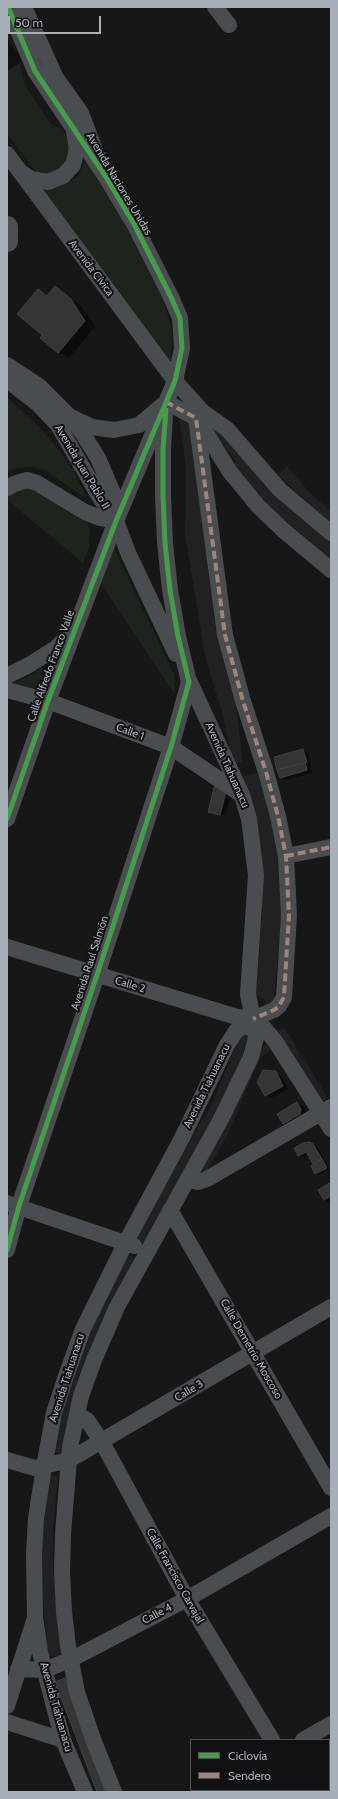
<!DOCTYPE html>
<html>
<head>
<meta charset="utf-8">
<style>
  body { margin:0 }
  #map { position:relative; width:338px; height:1799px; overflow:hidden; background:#171717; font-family:Cabin,sans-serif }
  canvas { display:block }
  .frame { position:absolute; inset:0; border:8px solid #a7b0b9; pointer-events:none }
  .legend { position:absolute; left:190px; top:1739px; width:140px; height:52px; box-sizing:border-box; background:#111113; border:1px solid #4d5155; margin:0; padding:5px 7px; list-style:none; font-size:12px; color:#a7b0b9 }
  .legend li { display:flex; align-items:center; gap:8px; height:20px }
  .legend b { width:20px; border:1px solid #4d5155 }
  .scale { position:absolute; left:8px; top:16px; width:93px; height:18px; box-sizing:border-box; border:2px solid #a7b0b9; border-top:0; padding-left:5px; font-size:12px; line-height:14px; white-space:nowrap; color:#a7b0b9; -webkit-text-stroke:3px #111113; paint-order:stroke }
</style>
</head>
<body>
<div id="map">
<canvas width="338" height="1799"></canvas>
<div class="frame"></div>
<ul class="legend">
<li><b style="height:5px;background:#469c4c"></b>Ciclovía</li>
<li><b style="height:5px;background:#a18479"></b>Sendero</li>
</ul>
<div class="scale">50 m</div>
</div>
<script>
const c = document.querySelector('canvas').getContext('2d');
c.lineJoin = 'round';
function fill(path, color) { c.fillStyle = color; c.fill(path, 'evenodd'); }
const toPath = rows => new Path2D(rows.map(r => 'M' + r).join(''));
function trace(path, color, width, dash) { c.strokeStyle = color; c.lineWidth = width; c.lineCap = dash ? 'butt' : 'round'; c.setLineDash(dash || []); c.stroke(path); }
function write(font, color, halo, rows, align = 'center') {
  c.font = font + ' Cabin,sans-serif'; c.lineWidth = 4; c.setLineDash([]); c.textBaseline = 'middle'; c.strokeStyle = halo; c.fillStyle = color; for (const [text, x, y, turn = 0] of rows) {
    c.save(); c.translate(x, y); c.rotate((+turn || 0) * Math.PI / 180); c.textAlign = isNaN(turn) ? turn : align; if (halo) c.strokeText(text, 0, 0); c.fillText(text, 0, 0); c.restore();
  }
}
fill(toPath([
  [179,419,190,419,215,626,236,705,243,762,233,765,222,712,205,657,185,533,186,466],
  [210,422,293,510,331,542,331,560,268,506,233,464,236,461,207,425],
  [287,466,312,495,331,511,331,524,278,475],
  [263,771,278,828,282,919,273,1007,264,1006,265,999,256,996,262,911,261,871,241,777],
  [284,1027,328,1098,319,1103,276,1032],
  [242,1032,254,1036,234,1085,147,1246,135,1239,213,1101],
  [269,1042,273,1047,261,1058,257,1065,226,1138,205,1174,199,1169,257,1053],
  [125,1253,135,1258,114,1300,64,1453,51,1452,68,1382],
  [47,1475,58,1476,53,1528,53,1567,61,1656,48,1656,40,1567]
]), '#212123');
fill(toPath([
  [7,29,17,53,25,85,51,124,63,130,70,145,70,158,63,169,50,174,36,172,7,134],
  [86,158,112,199,164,301,172,332,171,362,43,191,67,184,78,176],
  [7,397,40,428,60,451,74,472,87,499,44,470,32,467,17,468,7,473],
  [23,483,85,517,90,530,89,547,83,563,7,500,7,492],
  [113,547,174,674,175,695,98,579],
  [45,665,34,694,7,686,34,674]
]), '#1d241c');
fill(toPath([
  [7,36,22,61,7,71],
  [55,288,81,306,95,327,69,358,59,352,41,338,43,335,39,290,49,296],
  [303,750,308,753,312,773,286,780,280,777],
  [215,786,232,792,225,817,225,815,213,812,213,814,209,811],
  [275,1072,281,1076,288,1089,271,1098,265,1095],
  [297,1103,303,1106,306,1112,289,1127,284,1124,278,1115],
  [309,1143,318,1148,329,1169,318,1175,312,1167,316,1164,309,1156,304,1158,299,1155],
  [331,1184,331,1202,330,1203,325,1200,319,1190]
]), '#0007');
const building = toPath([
  [55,286,71,299,85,321,58,353,40,338,42,335,17,314,38,289,47,296,55,286],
  [303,749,307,762,277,770,274,757,303,749],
  [305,762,307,770,280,778,277,770,305,762],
  [215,784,227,788,220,815,208,812,215,784],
  [263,1070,276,1071,283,1086,265,1096,257,1082,263,1070],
  [297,1102,301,1109,300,1114,283,1124,277,1114,297,1102],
  [309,1142,313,1144,322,1159,313,1164,306,1152,298,1156,294,1148,303,1143,309,1142],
  [322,1159,327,1168,315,1174,311,1166,322,1159],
  [331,1182,331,1196,324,1200,318,1190,331,1182],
  [65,1678,108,1792,97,1792,55,1682,65,1678]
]);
fill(building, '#353536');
trace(building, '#3f4143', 1);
trace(toPath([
  [24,7,56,78,81,113,94,147],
  [215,7,229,25],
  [7,154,175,381,203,412,227,429,280,490,331,533],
  [22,173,31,179,48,182,63,176,73,165,77,149,74,132],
  [7,365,39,386,69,416,81,431,98,458,113,493,116,519],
  [7,380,38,404,58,425,99,496,116,521,129,555,176,654],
  [166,402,196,418,225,635,243,701,266,772,278,816,286,856,289,915,284,997,279,1006,274,1010,253,1019],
  [71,417,92,427,114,430,139,425,164,404],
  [198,420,230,472,258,506,283,530,331,570],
  [7,488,14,484,27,480,37,483,85,512,100,518,116,521],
  [7,676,29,665,56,648,72,632],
  [188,678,242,795,249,819,256,875,248,994,253,1019,250,1026],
  [7,690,48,701,171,747,242,795],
  [7,819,48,701,116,521,175,381,182,348,180,318,171,297,134,224,106,177,35,71,8,7],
  [286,856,331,847],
  [7,947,237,1017,253,1019],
  [253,1019,265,1029,275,1041,331,1129],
  [189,1180,198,1182,207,1179,331,1107],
  [7,1203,134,1246],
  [170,1210,331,1488],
  [7,1250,19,1206,97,975,171,747,189,682,178,636,170,590,165,543,163,496,163,449,165,414],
  [77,1414,87,1420,102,1442,187,1599,272,1740],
  [7,1460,35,1468,69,1460,331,1307],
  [18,1669,44,1670,70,1660,187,1599,331,1516],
  [7,1706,34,1621],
  [7,1722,63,1740],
  [303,1740,331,1724],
  [300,1790,301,1792],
  [85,1792,63,1740,58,1722,40,1652,35,1617,34,1554,36,1518,44,1467,54,1413,66,1376,83,1329,126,1242,182,1138,227,1045,236,1031,242,1027,250,1026],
  [114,1792,93,1739,77,1692,68,1646,64,1612,62,1572,63,1534,70,1447,81,1396,94,1360,117,1307,221,1119,251,1057,256,1038,255,1032,250,1026],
  [215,1792,219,1790]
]), '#4a4d50', 16);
trace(toPath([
  [7,227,7,241]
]), '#4d4f52', 22);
trace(toPath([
  [166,402,196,418,225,635,243,701,266,772,278,816,286,856,289,915,284,997,279,1006,274,1010,253,1019],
  [286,856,331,847]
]), '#a18479', 4, [8, 4]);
trace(toPath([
  [7,819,48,701,116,521,175,381,182,348,180,318,171,297,134,224,106,177,35,71,8,7],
  [7,1250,19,1206,97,975,171,747,189,682,178,636,170,590,165,543,163,496,163,449,166,410]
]), '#469c4c', 5);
write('11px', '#a7b0b9', '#111113', [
  ["Avenida Naciones Unidas",119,184,59],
  ["Avenida Cívica",91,268,53],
  ["Avenida Juan Pablo II",82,467,59],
  ["Calle Alfredo Franco Valle",51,666,-70],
  ["Calle 1",130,732,20],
  ["Avenida Tiahuanacu",227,765,66],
  ["Avenida Raul Salmón",90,963,-72],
  ["Calle 2",130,985,17],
  ["Avenida Tiahuanacu",207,1086,-64],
  ["Calle Demetrio Moscoso",251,1349,60],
  ["Avenida Tiahuanacu",67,1378,-72],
  ["Calle 3",189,1391,-31],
  ["Calle Francisco Carvajal",175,1576,61],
  ["Calle 4",157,1614,-28],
  ["Avenida Tiahuanacu",56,1707,74]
]);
</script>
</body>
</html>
